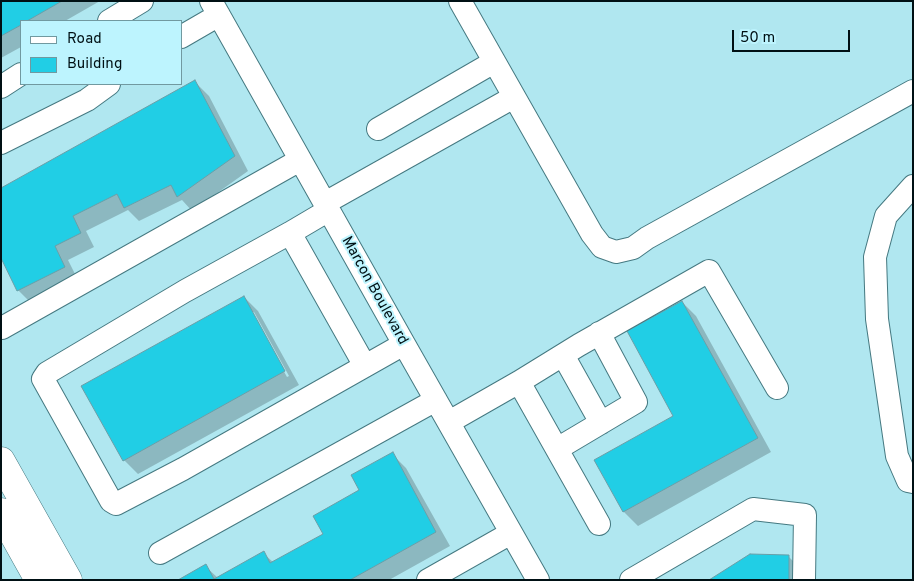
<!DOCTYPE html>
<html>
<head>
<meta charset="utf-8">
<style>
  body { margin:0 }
  #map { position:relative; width:914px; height:581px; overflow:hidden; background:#b0e7f0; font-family:Overpass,sans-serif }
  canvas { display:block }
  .frame { position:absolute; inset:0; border:2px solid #001014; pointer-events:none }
  .legend { position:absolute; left:20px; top:20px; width:162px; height:65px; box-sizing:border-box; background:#bdf4fe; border:1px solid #7199a0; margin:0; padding:6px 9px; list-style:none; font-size:15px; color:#001014 }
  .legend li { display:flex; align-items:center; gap:10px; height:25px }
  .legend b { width:25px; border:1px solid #7199a0 }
  .scale { position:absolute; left:732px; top:30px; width:118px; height:22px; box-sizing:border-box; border:2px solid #001014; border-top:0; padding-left:6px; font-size:15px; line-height:18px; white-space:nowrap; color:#001014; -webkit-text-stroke:4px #bdf4fe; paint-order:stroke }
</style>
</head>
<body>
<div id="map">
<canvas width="914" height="581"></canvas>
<div class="frame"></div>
<ul class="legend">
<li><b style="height:6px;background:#fff"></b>Road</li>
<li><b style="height:14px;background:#21cee5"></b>Building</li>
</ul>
<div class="scale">50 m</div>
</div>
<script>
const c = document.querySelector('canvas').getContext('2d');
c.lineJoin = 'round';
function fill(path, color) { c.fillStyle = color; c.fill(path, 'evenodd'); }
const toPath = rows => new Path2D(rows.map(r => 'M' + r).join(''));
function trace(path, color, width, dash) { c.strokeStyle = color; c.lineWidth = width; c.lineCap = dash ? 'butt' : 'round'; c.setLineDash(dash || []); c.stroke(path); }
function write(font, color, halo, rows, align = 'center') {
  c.font = font + ' Overpass,sans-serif'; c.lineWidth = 4; c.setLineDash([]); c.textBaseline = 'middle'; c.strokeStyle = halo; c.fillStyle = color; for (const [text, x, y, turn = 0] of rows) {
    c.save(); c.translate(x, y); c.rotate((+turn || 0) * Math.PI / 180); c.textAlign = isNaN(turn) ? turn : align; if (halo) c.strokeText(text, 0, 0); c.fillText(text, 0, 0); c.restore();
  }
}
fill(toPath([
  [1,1,100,1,65,21,21,21,21,47,1,58],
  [194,81,209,96,248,171,192,211,182,200,139,221,128,210,86,231,94,247,68,260,79,282,33,305,18,290,1,255],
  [244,297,258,311,299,385,138,474,124,460],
  [251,312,254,312,289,376,287,377],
  [682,302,696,316,771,452,638,526,624,512,596,461,675,417],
  [392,454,406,468,450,546,389,580,180,580,205,566,218,578,263,553,274,563,325,535],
  [788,556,802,570,803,580,711,580]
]), '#0003');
const building = toPath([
  [1,1,62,1,27,21,21,21,21,25,1,36,1,1],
  [195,80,235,156,177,197,171,185,124,208,117,194,73,216,81,233,55,246,65,267,17,291,1,258,1,188,195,80],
  [244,296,285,371,123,461,81,386,244,296],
  [682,301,758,438,623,512,594,460,673,416,627,331,682,301],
  [393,452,436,532,350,580,178,580,206,564,214,579,264,551,270,563,323,534,313,516,359,490,351,475,393,452],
  [750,554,789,555,789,580,709,580,750,554]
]);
fill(building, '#21cee5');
trace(building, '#6a9ea7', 1);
const minor = toPath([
  [211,1,404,344,538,580],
  [460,1,592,234,602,247,616,252,633,248,647,238,913,91],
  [109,21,142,1],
  [181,37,219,15],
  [1,87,21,74],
  [378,129,494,62],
  [1,143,87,100,109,84],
  [913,186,886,216,875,257,877,319,897,456,908,481,913,482],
  [325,203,514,97],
  [329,210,290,233,185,291,47,373,43,379,111,501,116,504,183,469,404,344],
  [290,233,365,366],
  [1,326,2,328,300,160],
  [563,355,601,423],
  [519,382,599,524],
  [449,422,519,382,579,345,709,271,777,388],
  [557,449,636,402,599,333],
  [160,553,436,400],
  [428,580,511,533],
  [631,580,753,509,805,515,804,580]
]);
const highway = toPath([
  [1,461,68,580],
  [1,512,39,580]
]);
trace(minor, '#457981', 24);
trace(highway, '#457981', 29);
trace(minor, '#fff', 22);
trace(highway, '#fff', 28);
write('15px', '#001014', '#bdf4fe', [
  ["Marcon Boulevard",374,291,61]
]);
</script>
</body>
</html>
